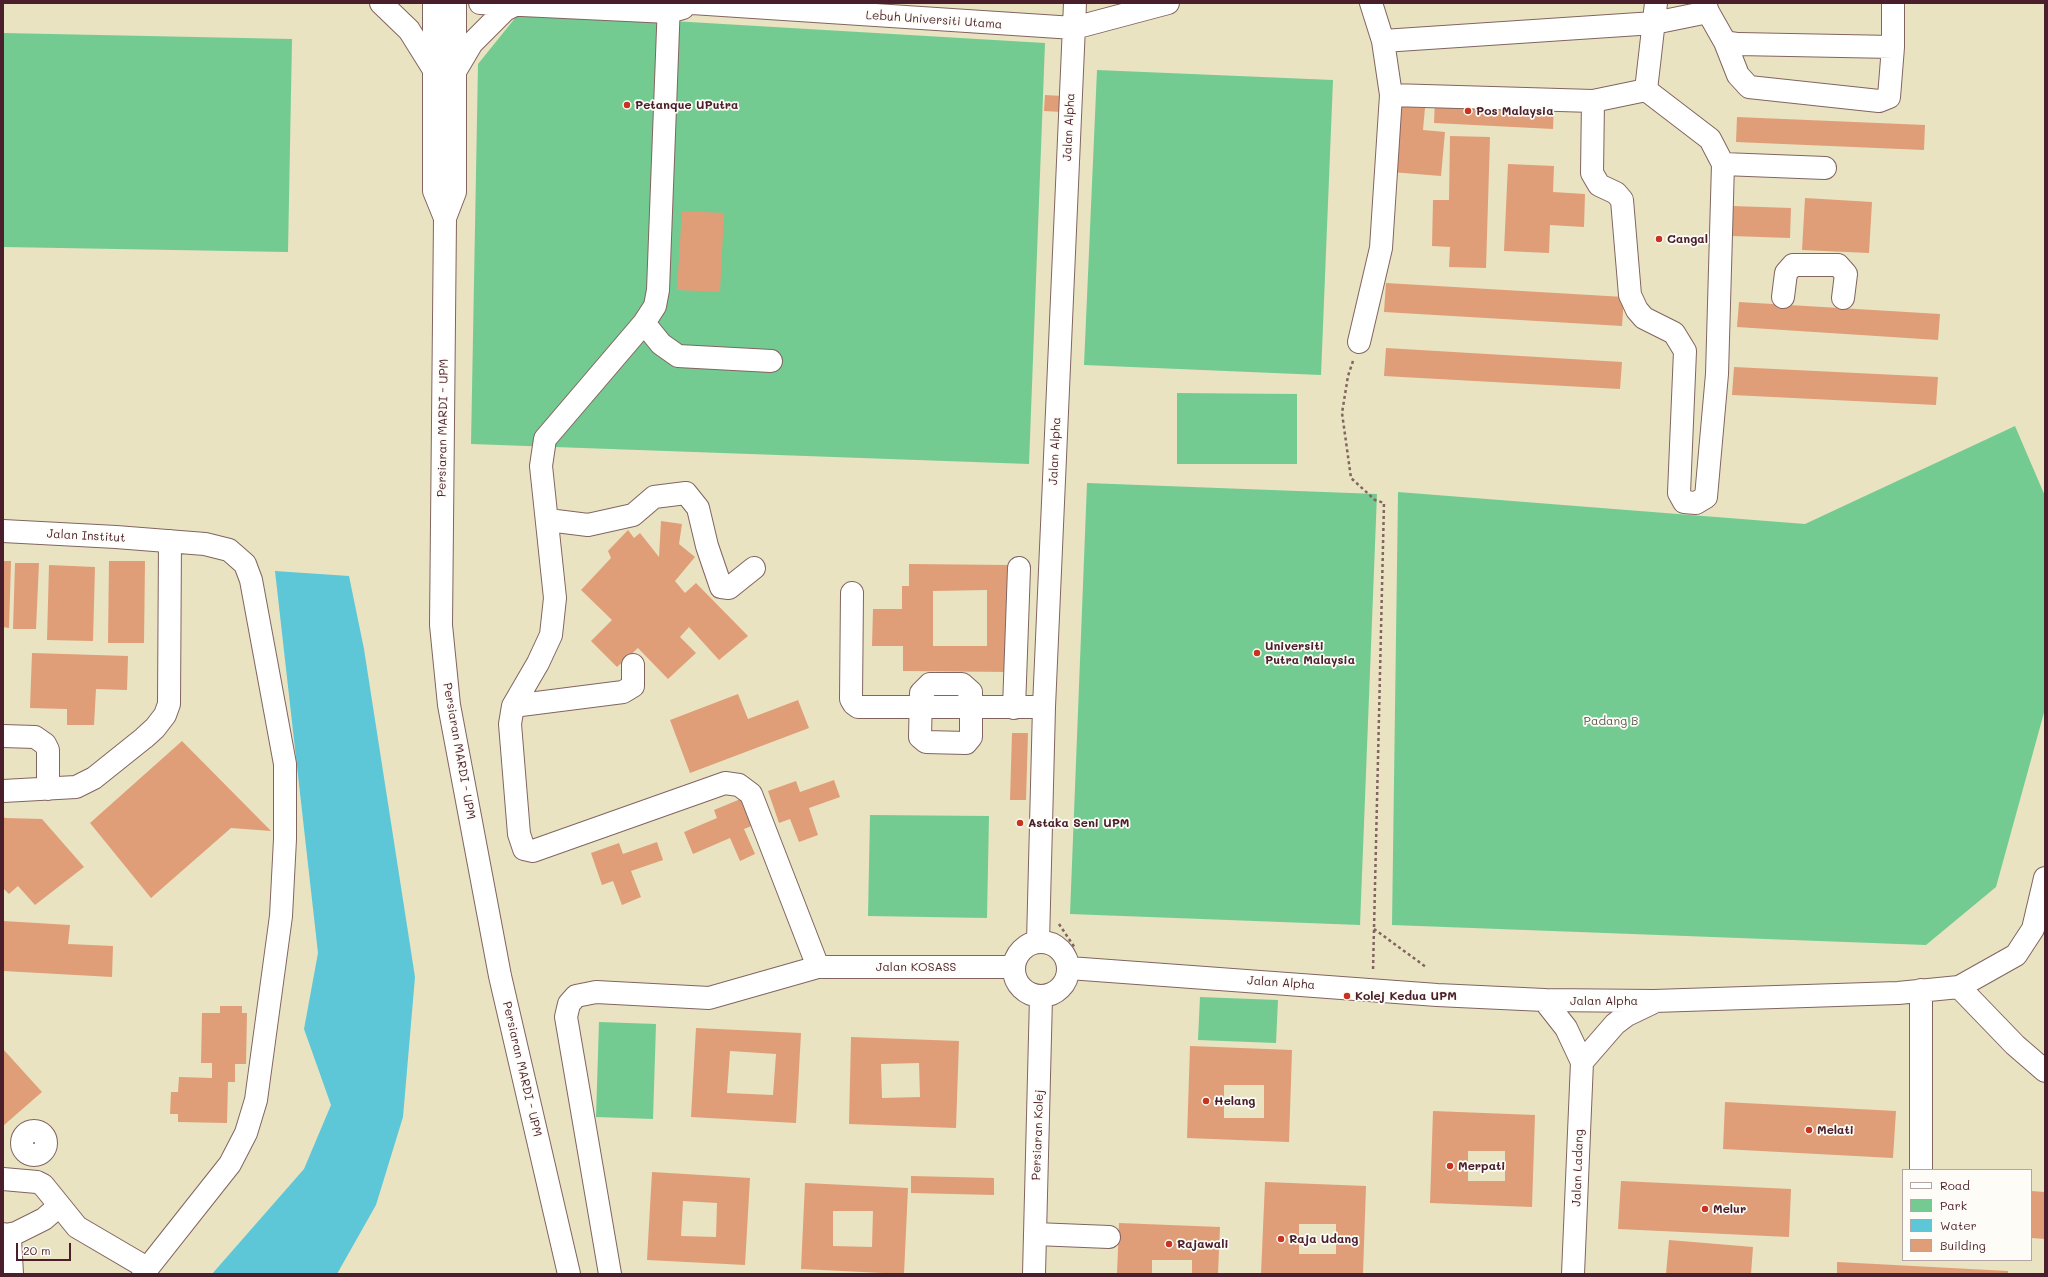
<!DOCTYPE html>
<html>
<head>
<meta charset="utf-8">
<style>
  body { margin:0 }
  #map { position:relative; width:2048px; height:1277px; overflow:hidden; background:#e9e3c2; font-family:Mali,sans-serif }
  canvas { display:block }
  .frame { position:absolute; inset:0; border:4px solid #4a1f2b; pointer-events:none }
  .legend { position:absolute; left:1902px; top:1169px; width:130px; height:92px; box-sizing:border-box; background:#fdfcf7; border:1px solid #b5a4a5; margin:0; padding:5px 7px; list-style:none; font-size:12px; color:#4a1f2b }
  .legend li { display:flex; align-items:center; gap:8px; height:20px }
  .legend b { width:20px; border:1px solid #b5a4a5 }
  .scale { position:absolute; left:16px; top:1243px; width:55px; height:18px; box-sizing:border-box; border:2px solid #4a1f2b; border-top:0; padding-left:5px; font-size:12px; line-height:14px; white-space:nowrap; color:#4a1f2b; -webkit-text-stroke:3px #fdfcf7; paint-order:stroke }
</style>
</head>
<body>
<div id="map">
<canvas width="2048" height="1277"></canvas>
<div class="frame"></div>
<ul class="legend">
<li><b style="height:5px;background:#fff"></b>Road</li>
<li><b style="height:11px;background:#74cb91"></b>Park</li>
<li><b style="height:11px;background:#5dc7d8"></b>Water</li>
<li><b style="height:11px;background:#df9e78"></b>Building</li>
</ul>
<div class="scale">20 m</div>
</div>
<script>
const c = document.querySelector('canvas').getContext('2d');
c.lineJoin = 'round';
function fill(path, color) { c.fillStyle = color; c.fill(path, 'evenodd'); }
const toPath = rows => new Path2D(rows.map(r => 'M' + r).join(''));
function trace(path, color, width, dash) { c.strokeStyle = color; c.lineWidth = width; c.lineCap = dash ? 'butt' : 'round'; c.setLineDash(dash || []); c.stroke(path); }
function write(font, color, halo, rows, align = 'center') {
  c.font = font + ' Mali,sans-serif'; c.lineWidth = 3.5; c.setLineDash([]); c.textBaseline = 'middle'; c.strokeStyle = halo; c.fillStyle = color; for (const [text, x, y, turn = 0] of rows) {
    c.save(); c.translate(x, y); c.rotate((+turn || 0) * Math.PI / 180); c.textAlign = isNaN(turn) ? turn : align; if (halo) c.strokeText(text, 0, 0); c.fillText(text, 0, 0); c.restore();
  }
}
fill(toPath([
  [520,12,1045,43,1029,464,471,444,478,64],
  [3,33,292,39,288,252,3,247],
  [1097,70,1333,80,1321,375,1084,365],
  [1177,393,1297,394,1297,464,1177,464],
  [2015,426,2045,496,2045,709,1996,887,1926,945,1392,925,1398,492,1805,524],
  [1087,483,1377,494,1360,925,1070,914],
  [870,815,989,816,987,918,868,916],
  [1200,997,1278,1000,1276,1043,1198,1040],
  [599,1022,656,1024,653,1119,596,1117]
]), '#74cb91');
fill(toPath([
  [275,571,349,576,364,649,415,977,403,1117,376,1205,337,1274,212,1274,304,1169,331,1105,304,1029,318,953]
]), '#5dc7d8');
fill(toPath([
  [1045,95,1063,96,1062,112,1044,111],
  [1435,98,1554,104,1553,129,1434,123],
  [1396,106,1425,108,1423,130,1445,132,1441,176,1391,172],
  [1737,117,1925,125,1924,150,1736,142],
  [1450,136,1490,137,1486,268,1449,267,1450,247,1432,246,1433,200,1449,200],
  [1508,164,1554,166,1553,192,1585,194,1584,227,1550,225,1549,253,1504,251],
  [1805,198,1872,202,1869,253,1802,250],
  [1732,206,1791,208,1790,238,1731,236],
  [682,211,724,213,720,292,677,290],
  [1386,283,1624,297,1622,326,1384,312],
  [1739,302,1940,314,1938,340,1737,327],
  [1386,348,1622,362,1620,389,1384,376],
  [1734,367,1938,377,1936,405,1732,395],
  [661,521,682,524,679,544,695,557,675,581,685,593,696,583,748,636,719,660,689,627,680,637,696,653,668,679,638,648,617,667,591,641,612,620,581,590,611,558,608,551,628,530,634,538,640,533,659,557],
  [3,561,11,561,9,628,3,627],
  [109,561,145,561,144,643,108,643],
  [15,563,39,563,36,629,13,629],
  [909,564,1009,565,1009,672,903,671,903,646,872,646,873,609,902,609,902,586,909,586],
  [987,590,987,646,933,646,933,591],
  [49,565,95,567,93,641,47,640],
  [32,653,128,656,127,690,96,689,94,725,67,725,67,709,30,708],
  [738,694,748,719,798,700,809,728,690,773,670,720],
  [1012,733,1028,733,1026,800,1010,800],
  [182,741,271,831,231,828,151,898,90,823],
  [834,780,840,797,809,808,818,835,799,842,790,819,779,823,768,791,796,781,800,792],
  [743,798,754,825,744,829,755,854,740,861,730,838,693,854,684,832,717,818,714,810],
  [3,816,5,818,42,819,84,867,35,905,18,886,9,894,3,888],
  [657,842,663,860,631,871,641,897,622,905,613,881,602,885,591,853,619,843,623,854],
  [3,921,70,925,68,944,113,946,112,977,3,971],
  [220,1006,242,1006,242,1013,247,1013,246,1064,235,1064,235,1082,228,1082,227,1123,178,1122,178,1114,170,1114,171,1092,178,1092,179,1077,212,1078,212,1063,201,1063,202,1013,220,1013],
  [696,1028,801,1033,796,1123,691,1117],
  [730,1051,776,1054,773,1095,727,1093],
  [851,1037,959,1041,956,1128,849,1124],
  [919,1063,920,1097,882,1098,881,1064],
  [1190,1046,1292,1050,1289,1142,1187,1138],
  [1224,1085,1264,1085,1264,1118,1224,1118],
  [3,1049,42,1092,3,1126],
  [1725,1102,1896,1111,1893,1158,1723,1149],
  [1433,1111,1535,1115,1532,1207,1430,1203],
  [1468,1151,1505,1151,1505,1181,1468,1181],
  [652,1172,750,1178,745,1265,647,1260],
  [683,1201,717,1203,716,1237,681,1236],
  [911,1176,994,1178,994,1195,911,1193],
  [1621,1181,1791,1189,1789,1237,1618,1229],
  [1265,1182,1366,1186,1363,1274,1261,1274],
  [1299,1224,1336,1224,1336,1254,1299,1254],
  [805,1183,908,1188,904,1274,801,1269],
  [833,1211,873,1211,872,1247,833,1246],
  [2031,1191,2045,1192,2045,1239,2031,1238],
  [1119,1223,1220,1227,1218,1274,1192,1274,1192,1260,1152,1260,1152,1274,1117,1274],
  [1669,1240,1753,1247,1751,1274,1666,1274],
  [1837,1262,2008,1271,2008,1274,1837,1274]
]), '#df9e78');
const minor = toPath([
  [381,3,409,30,434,70],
  [434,3,434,191,445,218],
  [455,3,455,192,445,218,441,625,449,705,500,976,569,1274],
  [480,3,669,12,683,8],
  [669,3,658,290,655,306,644,323,545,439,541,466,555,598,551,635,538,663,513,706,510,724,519,834,524,849,533,851,725,783,739,785,751,794,818,967],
  [692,3,1074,28,1168,3],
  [1656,3,1646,90,1710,139,1723,164,1825,168],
  [1705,3,1708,12,1725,42,1738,44,1893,47],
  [1383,41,1654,23,1708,12],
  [1725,42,1738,75,1749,87,1879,101,1889,97,1893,47,1893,3],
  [456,70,472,43,505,10,515,5],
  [1391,95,1593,101,1646,90],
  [1593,101,1592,173,1599,185,1616,193,1622,200,1630,295,1637,310,1644,318,1674,333,1685,351,1679,493,1684,502,1696,503,1706,497,1717,374,1723,164],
  [1783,297,1786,273,1793,265,1838,265,1846,274,1843,298],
  [644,323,661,344,678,356,771,361],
  [1359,342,1381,248,1391,95,1383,41,1371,3],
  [548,520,588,525,633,515,654,497,686,493,698,508,707,546,721,587,729,588,754,568],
  [3,531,116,537,205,544,229,550,245,564,251,580,285,764,285,839,281,916,256,1100,246,1133,230,1164,143,1274],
  [852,593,851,699,854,704,858,707,1044,707],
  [930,684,962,684,971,692,971,737,966,743,926,742,920,737,921,693,930,684],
  [513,706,623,692,633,686,633,665],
  [1014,708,1019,568],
  [3,736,35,737,45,744,48,750,48,789],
  [3,791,76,787,94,778,144,738,155,728,165,715,169,704,170,541],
  '1014 969a27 27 0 1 1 54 0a27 27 0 1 1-54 0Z',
  [1038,942,1044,707,1075,3],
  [1069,968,1437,995,1544,1000,1654,1001,1898,993,1959,987,2016,955,2033,929,2045,878],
  [1959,987,2015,1045,2045,1071],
  [1921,990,1921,1170],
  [1544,1000,1566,1028,1582,1062,1573,1274],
  [1582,1062,1615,1024,1627,1015,1652,1003],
  '22 1143a12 12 0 1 1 24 0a12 12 0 1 1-24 0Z',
  [3,1179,37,1182,43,1185,77,1227,147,1268],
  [3,1234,10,1239,12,1274],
  [1035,1234,1109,1237],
  [6,1235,16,1233,44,1219,59,1206],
  [610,1274,566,1017,569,1004,576,996,596,992,709,998,818,967,1014,967],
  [1034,1274,1041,997]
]);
trace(minor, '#826460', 24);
trace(toPath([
  [1353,361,1348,376,1342,413,1351,478,1375,500,1384,503,1373,971],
  [1059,924,1075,948],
  [1374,929,1426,967]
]), '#826460', 2.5, [3, 3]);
trace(minor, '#fff', 22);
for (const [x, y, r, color] of [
  [627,105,4,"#c8321e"],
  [1468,111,4,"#c8321e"],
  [1659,239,4,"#c8321e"],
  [1257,653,4,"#c8321e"],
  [1020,823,4,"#c8321e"],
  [1347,996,4,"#c8321e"],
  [1206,1101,4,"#c8321e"],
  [1809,1130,4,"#c8321e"],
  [1450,1166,4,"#c8321e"],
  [1705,1209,4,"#c8321e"],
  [1281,1239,4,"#c8321e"],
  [1169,1244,4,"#c8321e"]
]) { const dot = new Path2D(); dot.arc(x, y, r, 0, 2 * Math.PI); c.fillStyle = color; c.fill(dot); trace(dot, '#fdfcf7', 1.5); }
write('12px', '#4a1f2b', '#fdfcf7', [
  ["Lebuh Universiti Utama",934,20,4],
  ["Jalan Alpha",1069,127,-87],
  ["Persiaran MARDI - UPM",443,428,-89],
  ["Jalan Alpha",1055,451,-87],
  ["Jalan Institut",86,536,3],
  ["Persiaran MARDI - UPM",459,751,80],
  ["Jalan KOSASS",916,967],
  ["Jalan Alpha",1281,983,4],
  ["Jalan Alpha",1604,1001],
  ["Persiaran MARDI - UPM",522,1069,77],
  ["Persiaran Kolej",1038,1135,-88],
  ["Jalan Ladang",1578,1168,-88]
]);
write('bold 12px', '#4a1f2b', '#fdfcf7', [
  ["Petanque UPutra",635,105],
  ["Pos Malaysia",1476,111],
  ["Cangal",1667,239],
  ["Universiti",1265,646],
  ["Putra Malaysia",1265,660],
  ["Astaka Seni UPM",1028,823],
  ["Kolej Kedua UPM",1355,996],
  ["Helang",1214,1101],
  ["Melati",1817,1130],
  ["Merpati",1458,1166],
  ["Melur",1713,1209],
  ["Raja Udang",1289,1239],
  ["Rajawali",1177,1244]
], 'left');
write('12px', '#595b4f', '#fdfcf7', [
  ["Padang B",1611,721]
]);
</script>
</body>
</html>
